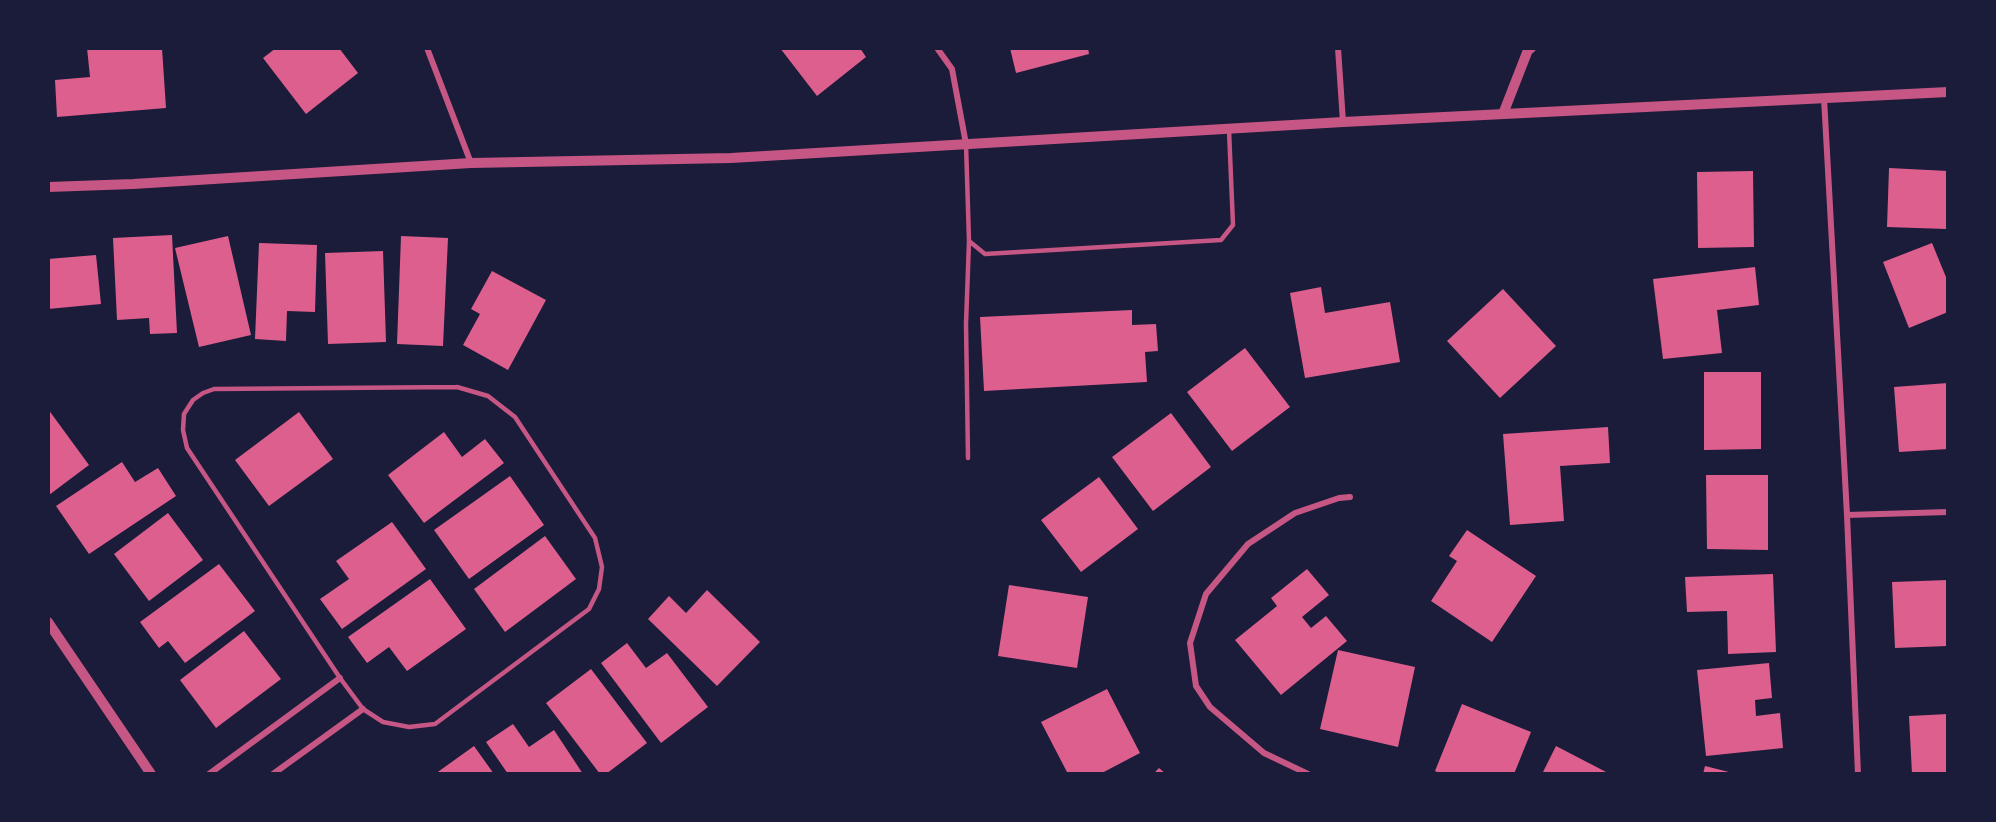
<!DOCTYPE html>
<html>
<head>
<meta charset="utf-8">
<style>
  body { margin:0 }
  #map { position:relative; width:1996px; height:822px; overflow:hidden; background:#1b1b3a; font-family:Poppins,sans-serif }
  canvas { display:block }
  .frame { position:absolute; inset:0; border:50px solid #1b1b3a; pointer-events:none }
</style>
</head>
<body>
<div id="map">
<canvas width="1996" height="822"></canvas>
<div class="frame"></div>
</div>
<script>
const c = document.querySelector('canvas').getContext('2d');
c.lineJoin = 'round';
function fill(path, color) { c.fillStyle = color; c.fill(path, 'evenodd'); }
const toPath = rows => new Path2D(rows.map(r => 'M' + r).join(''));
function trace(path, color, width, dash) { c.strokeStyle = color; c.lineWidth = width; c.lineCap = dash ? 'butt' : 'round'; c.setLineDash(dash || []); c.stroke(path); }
fill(toPath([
  [87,48,162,48,166,108,57,117,55,80,90,77],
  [276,48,339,48,358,73,306,114,263,58],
  [780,48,860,48,866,57,817,96],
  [1010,48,1088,48,1089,54,1016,73],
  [1889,168,1948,171,1946,229,1887,227],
  [1753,171,1754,247,1698,248,1697,172],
  [172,235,177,333,150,334,149,318,117,320,113,238],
  [228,236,251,335,199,347,175,248],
  [401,236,448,238,443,346,397,344],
  [259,243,317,245,315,312,287,311,286,341,255,339],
  [1932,243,1948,282,1948,312,1909,328,1883,262],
  [383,251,386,342,328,344,325,253],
  [96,255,101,304,48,309,48,259],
  [1755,267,1759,305,1717,310,1722,353,1663,359,1653,279],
  [492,271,546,300,508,370,463,345,480,314,471,309],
  [1321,287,1325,313,1390,302,1400,362,1305,378,1290,293],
  [1503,289,1556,346,1500,398,1447,341],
  [1132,310,1132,325,1156,324,1158,351,1145,352,1147,382,984,391,980,317],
  [1245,348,1290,407,1232,451,1187,392],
  [1704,372,1761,372,1761,449,1704,450],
  [1948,383,1948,449,1899,452,1894,387],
  [48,409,89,465,49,495,48,493],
  [299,412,333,459,269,506,235,460],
  [1171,413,1211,467,1153,511,1112,457],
  [1608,427,1610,463,1560,466,1564,521,1510,525,1503,434],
  [444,432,462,457,485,439,504,463,424,523,388,475],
  [122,462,135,482,158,468,176,496,89,554,56,506],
  [1706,475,1768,475,1768,550,1707,549],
  [510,476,544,525,469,579,434,530],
  [1099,477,1138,529,1081,572,1041,520],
  [168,513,203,560,149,601,114,554],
  [392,522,426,569,342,629,320,599,349,579,336,561],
  [1467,530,1536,576,1492,642,1431,601,1457,561,1449,556],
  [545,536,576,579,505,632,474,589],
  [219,564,255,611,185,663,168,641,159,648,140,622],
  [1307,569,1329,595,1302,617,1311,628,1326,616,1347,641,1281,695,1235,640,1277,606,1271,598],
  [1773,574,1776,652,1728,654,1727,611,1687,612,1685,577],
  [430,579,466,629,407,671,389,647,367,663,348,637],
  [1948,580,1948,646,1895,648,1892,582],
  [1009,585,1088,597,1077,668,998,656],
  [707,590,760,642,717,686,648,619,669,596,686,613],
  [244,631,281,679,216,728,180,680],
  [627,643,646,668,667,653,708,707,661,743,601,663],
  [1338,650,1415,667,1398,747,1320,729],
  [1769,663,1772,698,1755,700,1756,716,1780,713,1783,748,1706,756,1697,670],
  [591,669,647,743,606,774,600,774,546,703],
  [1107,689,1140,753,1100,774,1068,774,1041,722],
  [1462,704,1531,732,1514,774,1441,774,1435,771],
  [1948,714,1948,774,1912,774,1909,716],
  [513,724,529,747,554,730,583,774,508,774,486,742],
  [474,746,494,774,435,774],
  [1556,746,1610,774,1542,774],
  [1705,766,1733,773,1733,774,1703,774],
  [1159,768,1166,774,1153,774]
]), '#dd5f8e');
trace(toPath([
  [966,144,969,241,985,254,1221,240,1233,225,1229,130],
  [457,387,488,396,515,417,595,538,602,567,599,589,589,609,435,724,409,727,383,722,363,709,340,678,187,448,183,430,184,414,193,400,203,393,214,389,457,387],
  [968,458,966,324,969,241]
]), '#c65784', 4.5);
trace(toPath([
  [427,48,471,163],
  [937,48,952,69,966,144],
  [1338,48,1343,122],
  [1824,98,1847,515,1858,774],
  [1847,515,1948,512],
  [209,774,340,678],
  [273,774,363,709],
  [1308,774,1264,753,1210,707,1196,686,1190,643,1206,594,1248,544,1295,513,1339,498,1350,497]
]), '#c65784', 6);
trace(toPath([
  [1503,114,1528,50,1531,48],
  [48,187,133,184,471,163,731,158,1343,122,1948,92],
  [48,622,151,774]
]), '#c65784', 10);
</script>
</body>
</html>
